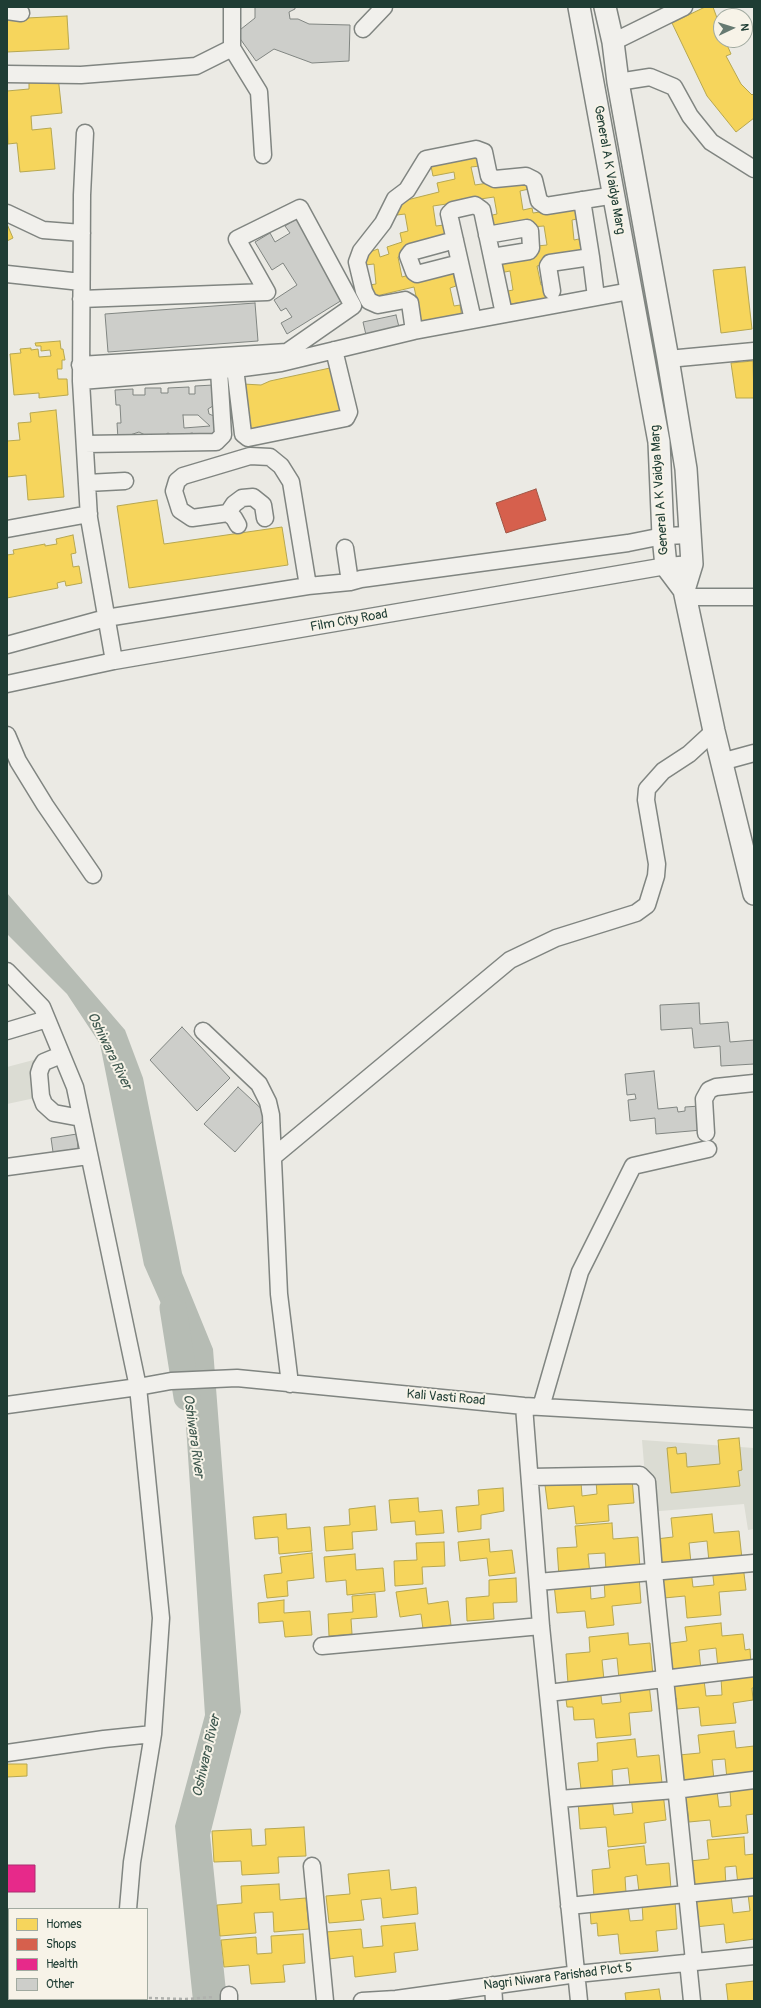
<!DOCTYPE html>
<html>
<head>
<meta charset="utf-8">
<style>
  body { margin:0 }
  #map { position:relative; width:761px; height:2008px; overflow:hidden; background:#ebeae4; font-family:Pangolin,sans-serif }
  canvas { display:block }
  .frame { position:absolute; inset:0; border:8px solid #1f3d34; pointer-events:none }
  .legend { position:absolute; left:8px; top:1908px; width:140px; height:92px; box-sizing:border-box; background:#f7f3e8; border:1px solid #a1aaa0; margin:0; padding:5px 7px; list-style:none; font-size:12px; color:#1f3d34 }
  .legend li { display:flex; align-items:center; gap:8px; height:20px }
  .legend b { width:20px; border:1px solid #a1aaa0 }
  .north { position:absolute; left:713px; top:8px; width:40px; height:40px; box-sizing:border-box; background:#f7f3e8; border:1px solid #a1aaa0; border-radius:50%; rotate:86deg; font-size:11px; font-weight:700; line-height:16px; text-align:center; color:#1f3d34 }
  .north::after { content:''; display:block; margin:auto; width:14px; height:18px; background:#667a72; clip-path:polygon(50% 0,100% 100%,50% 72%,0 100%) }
</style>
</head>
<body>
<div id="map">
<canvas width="761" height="2008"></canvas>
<div class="frame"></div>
<ul class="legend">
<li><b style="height:11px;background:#f6d55c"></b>Homes</li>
<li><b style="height:11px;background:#d6604d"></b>Shops</li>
<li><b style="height:11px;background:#e7298a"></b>Health</li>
<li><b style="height:11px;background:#cdceca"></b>Other</li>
</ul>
<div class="north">N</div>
</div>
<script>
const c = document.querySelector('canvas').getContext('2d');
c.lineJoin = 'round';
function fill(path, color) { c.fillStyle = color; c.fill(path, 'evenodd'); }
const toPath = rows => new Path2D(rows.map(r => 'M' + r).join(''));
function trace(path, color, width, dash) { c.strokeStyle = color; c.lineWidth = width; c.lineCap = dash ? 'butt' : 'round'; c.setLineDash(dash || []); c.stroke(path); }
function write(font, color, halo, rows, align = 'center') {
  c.font = font + ' Pangolin,sans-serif'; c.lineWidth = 4; c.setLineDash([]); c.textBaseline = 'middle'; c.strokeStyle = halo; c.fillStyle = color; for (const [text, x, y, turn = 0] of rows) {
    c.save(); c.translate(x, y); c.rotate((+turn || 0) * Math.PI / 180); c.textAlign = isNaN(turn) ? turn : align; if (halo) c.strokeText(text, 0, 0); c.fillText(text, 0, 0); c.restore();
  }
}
fill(toPath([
  [41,1058,49,1095,7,1104,7,1067],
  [642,1440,754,1448,754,1529,748,1530,744,1504,648,1512]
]), '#dbdcd3');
fill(toPath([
  [7,893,125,1030,143,1078,182,1273,213,1349,241,1712,210,1835,227,2001,193,2001,175,1826,205,1715,181,1349,144,1265,100,1044,67,994,7,934]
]), '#b6bcb4');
const homes = toPath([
  [705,7,713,7,721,29,721,40,725,40,731,54,726,56,741,84,752,95,754,93,754,118,736,132,707,96,672,23,705,7],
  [67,16,69,49,7,52,7,19,67,16],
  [58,76,62,113,31,116,32,130,51,128,55,169,20,172,17,143,8,144,7,91,29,89,29,79,58,76],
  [477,151,480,166,471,167,475,185,527,177,529,189,520,191,523,210,532,208,533,213,575,207,577,219,572,220,574,240,579,239,582,253,542,259,542,265,537,266,541,285,546,285,548,298,505,305,503,292,513,290,510,271,500,273,498,259,538,253,537,246,547,245,544,226,490,230,488,216,497,214,494,197,433,206,436,226,444,225,446,238,398,257,402,277,409,275,410,279,452,269,456,286,450,288,454,306,460,305,462,318,418,327,416,315,420,314,414,287,372,297,369,285,376,284,374,264,365,265,364,254,378,249,380,257,389,254,387,247,402,242,400,233,408,231,405,214,397,215,395,203,439,192,437,183,455,179,454,172,433,176,430,161,477,151],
  [7,224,13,238,7,241,7,224],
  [745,267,752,329,721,333,713,270,745,267],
  [60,341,61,349,63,349,65,360,62,360,62,369,57,369,58,379,67,379,68,395,39,398,39,393,14,395,10,354,21,353,20,349,31,348,31,350,38,349,39,357,51,356,50,350,41,351,41,346,36,346,35,343,60,341],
  [753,361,754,398,736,398,731,363,753,361],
  [330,368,336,371,342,410,326,417,251,432,243,384,261,385,270,381,330,368],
  [56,410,64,497,28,500,26,475,7,477,7,441,20,440,18,423,31,422,30,413,56,410],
  [157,500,164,544,282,527,288,565,129,588,117,506,157,500],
  [73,535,76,553,71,554,73,567,79,566,82,583,66,586,65,581,57,583,58,588,7,598,7,553,7,555,14,554,13,550,45,544,45,546,57,544,56,539,73,535],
  [739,1438,742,1470,738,1471,740,1486,671,1493,667,1448,676,1447,677,1454,686,1453,687,1467,720,1464,718,1440,739,1438],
  [632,1478,634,1503,608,1505,609,1521,576,1524,574,1506,548,1509,545,1485,581,1482,582,1496,597,1494,596,1481,632,1478],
  [503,1488,504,1511,481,1515,481,1529,458,1532,456,1507,479,1505,478,1490,503,1488],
  [418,1498,419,1512,442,1510,444,1533,416,1535,415,1521,391,1523,389,1500,418,1498],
  [375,1506,377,1530,352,1532,353,1549,326,1551,324,1527,350,1525,349,1509,375,1506],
  [286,1514,287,1529,310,1527,312,1551,279,1554,278,1537,255,1539,253,1517,286,1514],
  [712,1514,714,1533,739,1531,742,1559,709,1562,707,1541,689,1543,691,1563,659,1567,656,1539,673,1537,671,1518,712,1514],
  [612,1523,613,1539,638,1537,640,1569,606,1571,605,1553,588,1554,590,1575,559,1577,557,1548,577,1547,575,1526,612,1523],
  [489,1539,490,1552,512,1550,515,1573,489,1576,487,1558,460,1561,458,1542,489,1539],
  [444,1542,445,1566,422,1567,423,1584,395,1586,394,1561,417,1560,416,1543,444,1542],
  [312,1553,314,1578,287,1581,288,1596,267,1598,264,1575,282,1573,280,1557,312,1553],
  [355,1554,356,1570,383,1568,385,1591,347,1595,346,1580,326,1582,324,1557,355,1554],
  [743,1565,746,1590,719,1592,721,1615,687,1618,685,1596,664,1598,658,1573,691,1570,693,1587,714,1585,712,1568,743,1565],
  [639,1576,641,1603,612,1606,614,1625,587,1628,585,1611,557,1613,554,1584,590,1581,591,1599,605,1597,604,1580,639,1576],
  [516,1578,517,1602,493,1603,494,1619,467,1621,466,1598,489,1596,489,1580,516,1578],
  [426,1588,428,1604,448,1601,451,1625,423,1629,421,1614,400,1617,396,1592,426,1588],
  [375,1594,377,1617,351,1619,352,1634,329,1636,328,1614,353,1612,352,1596,375,1594],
  [284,1600,284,1613,310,1611,312,1635,285,1637,283,1621,259,1623,258,1603,284,1600],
  [721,1623,722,1636,743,1634,745,1650,750,1649,751,1665,718,1668,716,1648,699,1650,701,1670,668,1673,665,1644,687,1641,685,1627,721,1623],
  [628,1633,629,1645,650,1643,653,1676,619,1679,617,1658,602,1660,604,1680,568,1684,566,1654,590,1652,589,1637,628,1633],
  [754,1675,754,1688,752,1688,753,1700,733,1703,736,1723,701,1726,699,1707,677,1709,676,1698,670,1699,668,1683,704,1680,706,1696,722,1695,721,1678,754,1675],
  [649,1684,652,1711,629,1713,631,1735,596,1738,594,1719,574,1720,573,1707,567,1707,565,1692,600,1688,602,1704,621,1702,619,1687,649,1684],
  [734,1731,736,1748,754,1746,754,1776,727,1779,725,1759,712,1760,714,1780,682,1783,679,1755,700,1753,698,1735,734,1731],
  [635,1739,637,1757,659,1755,662,1783,630,1786,628,1768,612,1770,613,1786,581,1789,578,1763,598,1761,597,1743,635,1739],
  [7,1764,27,1764,27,1776,7,1777,7,1764],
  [754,1787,754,1814,746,1815,748,1833,712,1837,710,1820,689,1822,687,1807,682,1807,681,1794,717,1791,719,1807,731,1806,730,1790,754,1787],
  [663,1792,666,1820,644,1823,646,1843,608,1847,606,1827,580,1829,578,1801,612,1798,614,1815,633,1813,631,1796,663,1792],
  [304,1827,306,1856,278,1857,279,1873,242,1875,241,1861,214,1862,212,1831,251,1829,252,1846,266,1845,265,1829,304,1827],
  [744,1837,745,1855,754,1854,754,1884,738,1885,736,1866,725,1867,726,1887,692,1891,690,1861,709,1859,707,1840,744,1837],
  [644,1846,646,1865,669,1863,671,1889,639,1892,637,1875,625,1877,626,1893,594,1897,592,1870,610,1868,608,1850,644,1846],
  [389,1870,391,1890,416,1887,418,1914,383,1918,381,1898,361,1900,364,1920,329,1923,326,1896,350,1894,348,1874,389,1870],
  [279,1884,280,1900,306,1898,309,1929,274,1932,273,1912,254,1913,256,1933,220,1936,217,1905,242,1903,241,1886,279,1884],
  [754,1893,754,1939,726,1943,724,1924,695,1927,692,1900,731,1895,733,1913,750,1911,748,1894,754,1893],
  [675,1901,677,1929,656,1931,658,1951,620,1954,618,1934,598,1936,597,1923,591,1924,590,1908,628,1905,630,1921,643,1920,642,1904,675,1901],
  [415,1923,418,1950,394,1953,396,1972,355,1977,353,1956,329,1959,326,1932,361,1929,363,1948,383,1946,381,1926,415,1923],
  [303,1934,305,1963,283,1965,285,1982,251,1984,249,1965,224,1967,221,1940,256,1937,257,1954,272,1953,271,1936,303,1934],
  [754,1981,754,2001,728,2001,726,1984,754,1981],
  [659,1989,661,2001,626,2001,625,1993,659,1989]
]);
fill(homes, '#f6d55c');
trace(homes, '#b6a750', 1);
const shops = toPath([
  [536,489,546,520,506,533,496,503,536,489]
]);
fill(shops, '#d6604d');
trace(shops, '#9f5646', 1);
const health = toPath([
  [7,1865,35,1865,35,1892,7,1892,7,1865]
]);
fill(health, '#e7298a');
trace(health, '#ab2f70', 1);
trace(toPath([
  [173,1308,187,1397]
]), '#b6bcb4', 27);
const building = toPath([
  [255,7,295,7,295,9,289,12,290,19,298,19,309,24,350,25,349,61,312,63,274,49,256,61,236,33,255,18,255,7],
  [298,218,347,297,287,334,281,323,292,317,286,308,281,311,274,300,297,285,283,263,272,270,255,242,270,233,275,242,290,233,285,226,298,218],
  [255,303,258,341,108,352,105,314,255,303],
  [396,315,399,327,366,335,363,322,396,315],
  [214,385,216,404,208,409,209,414,219,418,216,436,201,436,192,433,175,437,168,433,163,436,151,438,139,432,118,439,117,423,121,423,120,405,116,405,115,390,133,389,133,395,145,395,145,388,161,388,161,393,168,393,168,388,189,387,189,394,195,394,195,386,214,385],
  [183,415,198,415,210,426,184,428,183,415],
  [699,1003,700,1024,728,1022,730,1042,754,1040,754,1064,721,1066,720,1046,694,1048,692,1028,661,1030,660,1005,699,1003],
  [182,1027,230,1078,197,1111,150,1060,182,1027],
  [654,1071,658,1109,677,1107,678,1112,685,1111,685,1107,700,1106,702,1130,656,1134,655,1118,630,1121,628,1100,636,1099,635,1094,627,1095,625,1074,654,1071],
  [238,1087,268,1115,235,1152,204,1124,238,1087],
  [77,1134,78,1149,53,1152,51,1138,77,1134]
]);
fill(building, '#cdceca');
trace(building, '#808581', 1);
const minor = toPath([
  [7,11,21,13],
  [363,29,384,7],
  [613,42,684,7],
  [232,48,259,92,263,155],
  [7,74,81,75,196,66,232,48,232,7],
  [618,82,650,77,674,87,690,116,711,142,754,169],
  [85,133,82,195,81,381,89,518,114,661],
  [7,213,43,230,82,233],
  [487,235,527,228,530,231,531,248,529,251,492,257],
  [455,240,411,252,408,256,414,272,417,274,460,263],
  [591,257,596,297],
  [7,274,81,282],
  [552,291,548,266,550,263,591,257,582,200],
  [473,320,449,214,453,210,475,205,482,210,504,314],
  [414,331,410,303,405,300,378,305,369,301,364,291,357,262,361,251,383,223,395,199,407,190,426,159,476,149,484,152,489,176,495,179,526,176,534,180,539,201,546,206,615,195],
  [668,359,754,351],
  [80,365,287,352,353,306,300,208,237,239,267,292,81,299],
  [235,368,243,434,248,438,346,418,349,412,334,350],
  [81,381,243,368,281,363,414,331,630,291],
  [85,444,216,442,223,435,219,370],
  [87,483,125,481],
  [228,513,234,504,242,498,253,497,263,505,265,518],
  [238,525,234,518,228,513,192,518,180,510,174,491,177,481,183,476,250,456,270,457,281,466,291,482,308,586],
  [7,529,89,514],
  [345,548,350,582],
  [685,597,754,597],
  [7,645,106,618,308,586,350,582,361,579,628,543,663,536,691,535],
  [7,684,114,661,666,566,692,564],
  [7,735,18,761,45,805,93,875],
  [721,762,754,753],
  [7,971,42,1007,75,1087,138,1387,161,1618,153,1734,132,1862,128,1909],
  [7,1031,47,1019],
  [203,1031,259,1084,268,1102,271,1115,279,1294,290,1384],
  [61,1055,44,1062,41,1067,39,1073,41,1096,44,1104,54,1113,81,1118],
  [706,1133,704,1099,709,1090,716,1087,754,1083],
  [273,1157,510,960,556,938,636,913,647,905,656,876,657,864,646,800,647,789,663,771,689,754,714,731],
  [7,1167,88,1156],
  [7,1405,138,1387,171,1381,237,1378,524,1406,754,1419],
  [524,1406,541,1626,579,2001],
  [541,1407,580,1272,633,1166,708,1149],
  [530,1477,640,1475,647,1482,654,1572,694,1961],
  [538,1582,754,1563],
  [322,1646,541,1626],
  [548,1693,754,1668],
  [7,1753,104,1739,153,1734],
  [559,1799,675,1790,754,1780],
  [312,1866,325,2001],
  [569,1906,754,1887],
  [688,1962,692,2001],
  [493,1985,494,2001],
  [229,1995,229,2001],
  [135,2001,136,1999],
  [362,2001,396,1999,577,1974,754,1956]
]);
const major = toPath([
  [579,7,659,442,663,536,666,566,684,590,714,731,754,894],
  [605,7,613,42,618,82,668,359,686,469,692,564,684,590]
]);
trace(minor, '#808581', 19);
trace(major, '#808581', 24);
trace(toPath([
  [149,1998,186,1999,214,1997]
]), '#afb1ad', 2.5, [3, 3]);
trace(minor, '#f1f0ec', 16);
trace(major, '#f1f0ec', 21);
write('13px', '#1f3d34', '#f7f3e8', [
  ["General A K Vaidya Marg",609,170,80],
  ["General A K Vaidya Marg",660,490,-94],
  ["Film City Road",349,621,-10],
  ["Kali Vasti Road",446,1398,5],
  ["Nagri Niwara Parishad Plot 5",558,1977,-7]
]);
write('italic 14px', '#3f584f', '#f7f3e8', [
  ["Oshiwara River",109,1051,64],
  ["Oshiwara River",193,1436,82],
  ["Oshiwara River",207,1756,-77]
]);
</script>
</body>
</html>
